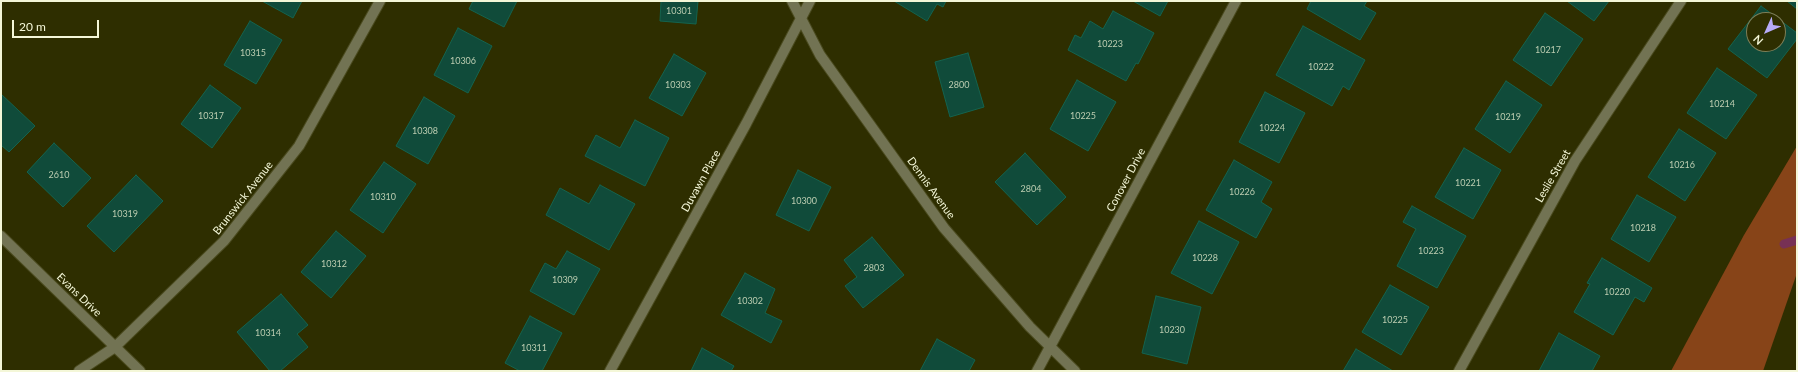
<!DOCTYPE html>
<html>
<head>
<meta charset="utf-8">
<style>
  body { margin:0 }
  #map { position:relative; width:1798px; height:372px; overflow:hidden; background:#2e2e00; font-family:Lato,sans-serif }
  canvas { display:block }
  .frame { position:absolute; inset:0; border:2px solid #f4f7d8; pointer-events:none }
  .north { position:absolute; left:1746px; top:12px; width:40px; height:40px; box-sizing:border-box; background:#2e2e00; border:1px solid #7d7e56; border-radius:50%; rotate:225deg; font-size:11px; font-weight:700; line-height:16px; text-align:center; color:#f4f7d8 }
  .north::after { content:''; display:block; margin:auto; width:14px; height:18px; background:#b6abf8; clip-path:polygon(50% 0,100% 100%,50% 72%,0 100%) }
  .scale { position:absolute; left:12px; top:20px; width:87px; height:18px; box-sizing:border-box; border:2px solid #f4f7d8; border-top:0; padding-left:5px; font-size:12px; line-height:14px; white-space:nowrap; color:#f4f7d8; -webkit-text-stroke:3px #2e2e00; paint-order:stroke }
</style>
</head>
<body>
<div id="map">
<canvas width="1798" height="372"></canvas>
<div class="frame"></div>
<div class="north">N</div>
<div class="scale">20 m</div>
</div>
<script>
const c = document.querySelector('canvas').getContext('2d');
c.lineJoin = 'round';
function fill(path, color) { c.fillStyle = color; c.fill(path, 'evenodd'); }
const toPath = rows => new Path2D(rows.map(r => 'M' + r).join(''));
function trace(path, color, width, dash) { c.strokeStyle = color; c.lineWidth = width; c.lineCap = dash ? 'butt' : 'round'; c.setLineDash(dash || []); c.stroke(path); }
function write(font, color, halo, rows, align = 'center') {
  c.font = font + ' Lato,sans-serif'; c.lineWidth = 3; c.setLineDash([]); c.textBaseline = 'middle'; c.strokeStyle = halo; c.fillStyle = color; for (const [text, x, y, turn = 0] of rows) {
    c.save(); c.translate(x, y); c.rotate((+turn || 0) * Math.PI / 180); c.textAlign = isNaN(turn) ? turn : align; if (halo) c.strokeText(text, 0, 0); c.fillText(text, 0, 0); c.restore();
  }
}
fill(toPath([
  [1797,146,1797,273,1763,371,1671,371,1744,235]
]), '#874418');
trace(toPath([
  [1784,244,1797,240]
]), '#773155', 9);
const building = toPath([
  [262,1,302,1,293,18,262,1],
  [473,1,517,1,504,27,469,9,473,1],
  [661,1,698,1,696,24,660,21,661,1],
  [894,1,946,1,943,7,937,4,927,21,894,1],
  [1133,1,1168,1,1160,16,1133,1],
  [1311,1,1367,1,1364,6,1376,13,1360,40,1307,9,1311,1],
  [1567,1,1609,1,1594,21,1567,1],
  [1787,1,1797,1,1797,9,1787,1],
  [1761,6,1797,33,1797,39,1767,78,1728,49,1761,6],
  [1754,20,1778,20,1778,44,1754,44,1754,20],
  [1113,11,1154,33,1138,64,1136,63,1126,81,1068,50,1075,35,1081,38,1090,21,1103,29,1113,11],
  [1545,13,1583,39,1551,86,1513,60,1545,13],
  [250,21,282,40,256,84,224,65,250,21],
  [1303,26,1365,60,1349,90,1343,86,1332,106,1276,75,1303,26],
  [458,28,492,46,468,93,434,75,458,28],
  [968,53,984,107,950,117,935,62,968,53],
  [674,54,706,73,682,116,649,98,674,54],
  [1717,68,1757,95,1726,139,1687,113,1717,68],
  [1077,80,1116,102,1088,151,1050,129,1077,80],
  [1506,81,1542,105,1510,153,1475,129,1506,81],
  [210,85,241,108,212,148,181,124,210,85],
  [1265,92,1305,113,1279,163,1239,142,1265,92],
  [1,94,35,126,9,152,1,145,1,94],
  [424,97,455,116,428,164,396,146,424,97],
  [635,120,669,138,645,186,585,156,596,135,620,148,635,120],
  [1679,129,1716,153,1685,201,1648,177,1679,129],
  [54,143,91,178,63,207,27,172,54,143],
  [1464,148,1501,170,1473,219,1435,197,1464,148],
  [1025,153,1066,197,1037,225,995,182,1025,153],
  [1234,160,1272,182,1261,202,1272,209,1256,238,1206,210,1234,160],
  [384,162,416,184,383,233,350,210,384,162],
  [798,170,831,187,809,231,776,215,798,170],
  [136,175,163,201,114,252,87,226,136,175],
  [600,185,635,204,609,250,546,215,560,188,589,204,600,185],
  [1637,195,1676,217,1649,262,1611,239,1637,195],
  [1412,206,1466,236,1437,288,1397,266,1416,229,1403,222,1412,206],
  [1199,221,1239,242,1212,294,1171,273,1199,221],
  [336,231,366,256,331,298,301,272,336,231],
  [872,237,904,275,863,308,845,286,857,277,844,260,872,237],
  [567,251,600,269,574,315,530,291,545,263,556,269,567,251],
  [1602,258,1652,288,1644,302,1635,297,1613,335,1574,312,1590,284,1587,283,1602,258],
  [745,273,775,289,765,313,782,321,771,343,721,315,745,273],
  [1390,285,1429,307,1401,355,1362,332,1390,285],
  [281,294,308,325,297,334,308,347,280,371,270,371,237,332,281,294],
  [1156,296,1201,307,1187,364,1142,353,1156,296],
  [530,316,562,333,542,371,520,371,505,363,530,316],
  [1559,333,1600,356,1592,371,1539,371,1559,333],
  [937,339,975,360,969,371,920,371,937,339],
  [702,348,734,366,731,371,691,371,702,348],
  [1356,349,1393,371,1343,371,1356,349]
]);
fill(building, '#104b3a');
trace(building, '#14634e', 1);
const minor = toPath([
  [792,1,820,55,944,228,1030,327,1075,371],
  [1,236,140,371],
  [79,371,115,347,224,241,299,146,380,1],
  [610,371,746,124,810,1],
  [1037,371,1236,1],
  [1459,371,1575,161,1681,1]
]);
trace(minor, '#4a4a1e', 12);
trace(minor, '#727353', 10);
write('9px', '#bbccb0', null, [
  ["10301",679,11],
  ["10223",1110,44],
  ["10217",1548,50],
  ["10315",253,53],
  ["10306",463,61],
  ["10222",1321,67],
  ["10303",678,85],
  ["2800",959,85],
  ["10214",1722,104],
  ["10317",211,116],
  ["10225",1083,116],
  ["10219",1508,117],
  ["10224",1272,128],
  ["10308",425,131],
  ["10216",1682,165],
  ["2610",59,175],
  ["10221",1468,183],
  ["2804",1031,189],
  ["10226",1242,192],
  ["10310",383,197],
  ["10300",804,201],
  ["10319",125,214],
  ["10218",1643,228],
  ["10223",1431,251],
  ["10228",1205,258],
  ["10312",334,264],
  ["2803",874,268],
  ["10309",565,280],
  ["10220",1617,292],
  ["10302",750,301],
  ["10225",1395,320],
  ["10230",1172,330],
  ["10314",268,333],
  ["10311",534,348]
]);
write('11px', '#f4f7d8', '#2e2e00', [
  ["Leslie Street",1553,176,-60],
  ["Conover Drive",1126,180,-62],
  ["Duvawn Place",701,181,-61],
  ["Dennis Avenue",931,188,54],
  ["Brunswick Avenue",243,198,-52],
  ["Evans Drive",79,295,44]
]);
</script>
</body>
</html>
